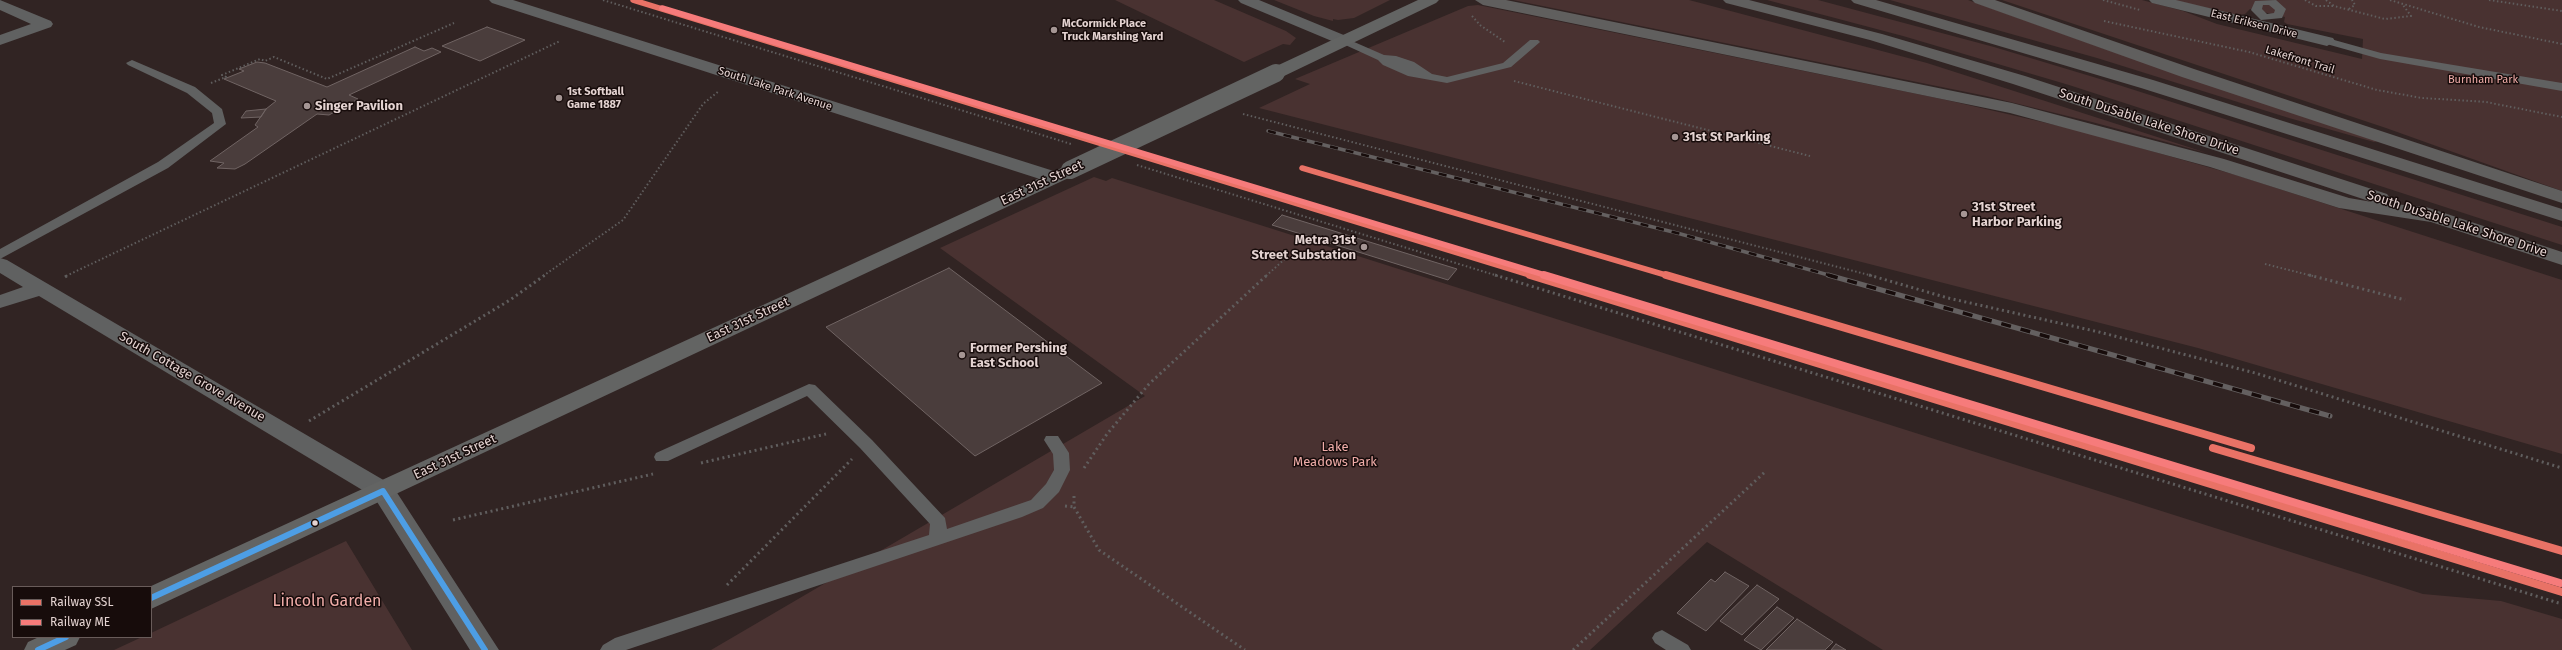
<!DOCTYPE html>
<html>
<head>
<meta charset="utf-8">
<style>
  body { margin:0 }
  #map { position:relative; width:2562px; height:650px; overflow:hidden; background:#312423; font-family:"Fira Sans",sans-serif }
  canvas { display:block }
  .legend { position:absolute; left:12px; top:586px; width:140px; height:52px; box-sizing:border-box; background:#170c0b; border:1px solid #695c5a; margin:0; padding:5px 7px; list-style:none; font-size:12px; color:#e4d3d1 }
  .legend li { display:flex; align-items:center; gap:8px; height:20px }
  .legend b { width:20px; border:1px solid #695c5a }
</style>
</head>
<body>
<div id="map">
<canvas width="2562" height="650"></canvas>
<ul class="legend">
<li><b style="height:5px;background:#e97266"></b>Railway SSL</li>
<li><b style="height:5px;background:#f67b7b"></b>Railway ME</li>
</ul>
</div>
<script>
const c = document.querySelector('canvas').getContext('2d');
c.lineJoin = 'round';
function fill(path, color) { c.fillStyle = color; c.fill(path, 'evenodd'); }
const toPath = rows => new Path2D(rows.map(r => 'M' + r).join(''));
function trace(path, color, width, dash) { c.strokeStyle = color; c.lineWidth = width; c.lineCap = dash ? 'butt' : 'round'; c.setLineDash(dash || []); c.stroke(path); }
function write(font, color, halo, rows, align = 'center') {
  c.font = font + ' "Fira Sans",sans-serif'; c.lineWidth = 3; c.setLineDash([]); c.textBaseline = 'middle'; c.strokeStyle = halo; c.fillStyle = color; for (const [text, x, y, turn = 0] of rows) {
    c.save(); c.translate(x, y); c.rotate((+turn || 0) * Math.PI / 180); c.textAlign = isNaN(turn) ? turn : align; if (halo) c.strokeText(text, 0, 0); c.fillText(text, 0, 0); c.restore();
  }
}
fill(toPath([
  [1115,0,1214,0,1286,31,1296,38,1290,45,1283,44,1244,62],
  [1274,0,1390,0,1354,18,1338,20,1333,19,1333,21,1314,16],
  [1513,0,1689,0,1927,63,2207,153,2092,122,1986,96],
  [1767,0,1818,0,1994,47,2100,79,2562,227,2562,245,2069,85,1903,36],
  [1890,0,1968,0,2105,49,2378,141,2374,142,2289,118,2097,58],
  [2002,0,2142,0,2183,11,2217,24,2362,59,2363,39,2287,24,2284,22,2285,17,2250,9,2245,14,2236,15,2173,0,2562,0,2562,191,2386,128],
  [1478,5,1942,99,2077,130,2236,175,2562,280,2562,454,2198,348,1259,108,1310,84,1295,79,1468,6],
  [1094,177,1106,181,1112,178,2423,594,2501,601,2562,619,2562,650,1883,650,1707,542,1590,650,711,650,1145,396,940,248],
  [346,541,412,650,114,650,142,637,151,637,151,633]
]), '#493231');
const building = toPath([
  [487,27,525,40,480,61,442,46,487,27],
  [415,47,424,51,432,48,441,52,349,95,358,99,329,115,317,114,245,164,235,169,217,168,224,163,210,161,258,127,255,125,266,109,276,101,224,79,244,71,239,69,257,62,265,63,327,87,415,47],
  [266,109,261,117,241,118,246,111,266,109],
  [1282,215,1457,269,1448,280,1272,225,1282,215],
  [949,268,1102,383,975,456,826,327,949,268],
  [1725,572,1749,586,1706,631,1677,613,1711,579,1715,582,1725,572],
  [1757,585,1779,599,1742,635,1720,621,1757,585],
  [1777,607,1794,618,1761,650,1744,640,1777,607],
  [1797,619,1833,642,1825,650,1766,650,1797,619],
  [1836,644,1846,650,1831,650,1836,644]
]);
fill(building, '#4a3d3c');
trace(building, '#706463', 1);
trace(toPath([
  [603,0,1071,144],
  [2103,0,2140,10],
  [2305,0,2316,6,2333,6],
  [2326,0,2334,6,2385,19,2411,16,2403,5],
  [2390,0,2479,27,2562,44],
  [2489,0,2562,11],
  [2349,9,2355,5,2352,0],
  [1472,16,1480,25,1505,42],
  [2104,21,2249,52,2377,90,2422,98,2486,102,2562,117],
  [1514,81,1810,156],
  [211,83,226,77,222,75,260,59,265,61,274,57,327,79,454,23],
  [1243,114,1873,276],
  [1137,165,1498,276],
  [2265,264,2313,276],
  [66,276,560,41],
  [543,276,623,220,703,104,719,91],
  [1266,276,1287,257]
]), '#605e5e', 2, [1.5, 2.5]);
trace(toPath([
  [1495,275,2562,604],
  [1869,275,1948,298,2099,332,2255,373,2562,468],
  [2309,275,2405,300],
  [65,277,68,275],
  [309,421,510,300,545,275],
  [701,463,826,434],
  [1084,468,1107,434,1149,384,1267,275],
  [1074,496,1074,507,1099,550,1245,650],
  [1065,506,1074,507],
  [453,520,653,474],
  [727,585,852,459],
  [1573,650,1766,471]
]), '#605e5e', 3, [2, 3.5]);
fill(toPath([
  [2276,0,2286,9,2282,18,2261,20,2251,10,2255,1,2276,0],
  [2263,5,2269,5,2275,10,2274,13,2267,14,2262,9,2263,5],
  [1345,38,1384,55,1396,56,1414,62,1432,74,1447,77,1503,63,1530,40,1538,40,1540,42,1511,67,1447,83,1408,76,1383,65,1378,60,1341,43,1341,39,1345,38],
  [2327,38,2381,53,2562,83,2562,91,2380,59,2323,43,2323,39,2327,38],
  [132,60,195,87,222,109,226,124,168,168,0,259,0,249,158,162,214,123,212,113,187,93,128,65,126,63,132,60],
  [809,384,815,385,872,440,945,518,947,529,1031,500,1046,484,1054,470,1053,454,1044,440,1046,436,1058,436,1069,453,1070,470,1059,492,1043,508,1022,517,626,650,600,650,603,645,615,638,929,535,930,524,860,448,807,396,668,461,656,461,654,457,656,453,809,384],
  [1662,630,1688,645,1691,650,1666,650,1655,643,1652,638,1655,633,1662,630]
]), '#606161');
fill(toPath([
  [0,0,51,21,53,24,51,27,0,45,0,35,31,24,0,10,0,0],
  [489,0,513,0,1060,173,1063,177,1060,181,1053,183,1046,181,492,3,489,0],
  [1238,0,1259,0,1351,38,1353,41,1351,44,1339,44,1241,3,1238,0],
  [2149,0,2176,0,2333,38,2335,41,2327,46,2152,3,2149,0],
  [0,258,7,260,392,485,499,650,470,650,374,497,39,296,0,308,0,295,23,287,0,273,0,258]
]), '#606161');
fill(toPath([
  [1418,0,1439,0,1436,3,1282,77,1276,78,1270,77,1268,73,1270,69,1418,0],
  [1070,164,1077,166,1079,170,1077,174,151,609,151,587,149,587,1070,164],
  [39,637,80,637,76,645,65,650,24,650,28,642,39,637]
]), '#636463');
fill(toPath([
  [1475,0,1506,0,2012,103,2224,159,2349,198,2372,202,2013,84,1870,40,1726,3,1723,0,1749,0,1882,34,2025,76,2387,194,2390,198,2383,203,2426,207,2562,252,2562,265,2431,222,2339,208,2210,167,2010,113,1483,5,1475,0],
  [1851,0,1876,0,2153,80,2562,209,2562,221,2141,88,1854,3,1851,0],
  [1972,0,1995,0,2194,69,2562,191,2562,203,2182,77,1975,3,1972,0]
]), '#605f5e');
const railFar1 = toPath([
  [1268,131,1677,233,1832,276]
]);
const rail = toPath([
  [1828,275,2330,416]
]);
trace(railFar1, '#646060', 3.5);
trace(rail, '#646060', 5);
trace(railFar1, '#170c0b', 2.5, [8]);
trace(rail, '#170c0b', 3.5, [10]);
trace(toPath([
  [1070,170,1276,73]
]), '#636463', 18);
trace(toPath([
  [151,598,383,491,485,650],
  [38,650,66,637]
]), '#4d9ee5', 6);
trace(toPath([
  [633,0,1533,276],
  [1302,168,1669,276]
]), '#e97266', 5.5);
trace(toPath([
  [1530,275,2562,592],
  [1666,275,2251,448],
  [2213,448,2562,551]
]), '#e97266', 8);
trace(toPath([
  [662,8,1548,276]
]), '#f67b7b', 5.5);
trace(toPath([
  [1544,275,2560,583]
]), '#f67b7b', 8);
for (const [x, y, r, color] of [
  [1054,30,4,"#a59694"],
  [559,98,4,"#a59694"],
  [307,106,4,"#a59694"],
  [1675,137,4,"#a59694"],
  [1964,214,4,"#a59694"],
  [1364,247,4,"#a59694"],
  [962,355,4,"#a59694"],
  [315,523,3.5,"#e4d3d1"]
]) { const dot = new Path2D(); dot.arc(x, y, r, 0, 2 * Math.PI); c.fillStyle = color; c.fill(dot); trace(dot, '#170c0b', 1.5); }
write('bold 11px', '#e4d3d1', '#170c0b', [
  ["McCormick Place",1062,24],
  ["Truck Marshing Yard",1062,37],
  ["1st Softball",567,92],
  ["Game 1887",567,105]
], 'left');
write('11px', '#e4d3d1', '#170c0b', [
  ["East Eriksen Drive",2254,24,14],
  ["Lakefront Trail",2300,60,17],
  ["South Lake Park Avenue",775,89,18]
]);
write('11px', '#f0ada9', '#170c0b', [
  ["Burnham Park",2483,80]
]);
write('bold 13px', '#e4d3d1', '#170c0b', [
  ["Singer Pavilion",315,106],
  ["31st St Parking",1683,137],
  ["31st Street",1972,207],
  ["Harbor Parking",1972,222],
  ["Metra 31st",1356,240,"right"],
  ["Street Substation",1356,255,"right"],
  ["Former Pershing",970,348],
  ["East School",970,363]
], 'left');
write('13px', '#e4d3d1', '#170c0b', [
  ["South DuSable Lake Shore Drive",2149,122,18],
  ["East 31st Street",1042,183,-25],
  ["South DuSable Lake Shore Drive",2457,224,18],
  ["East 31st Street",748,320,-25],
  ["South Cottage Grove Avenue",192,377,30],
  ["East 31st Street",455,457,-25]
]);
write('13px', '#f0ada9', '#170c0b', [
  ["Lake",1335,447],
  ["Meadows Park",1335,462]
]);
write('16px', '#f0ada9', '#170c0b', [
  ["Lincoln Garden",327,602]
]);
</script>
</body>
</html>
